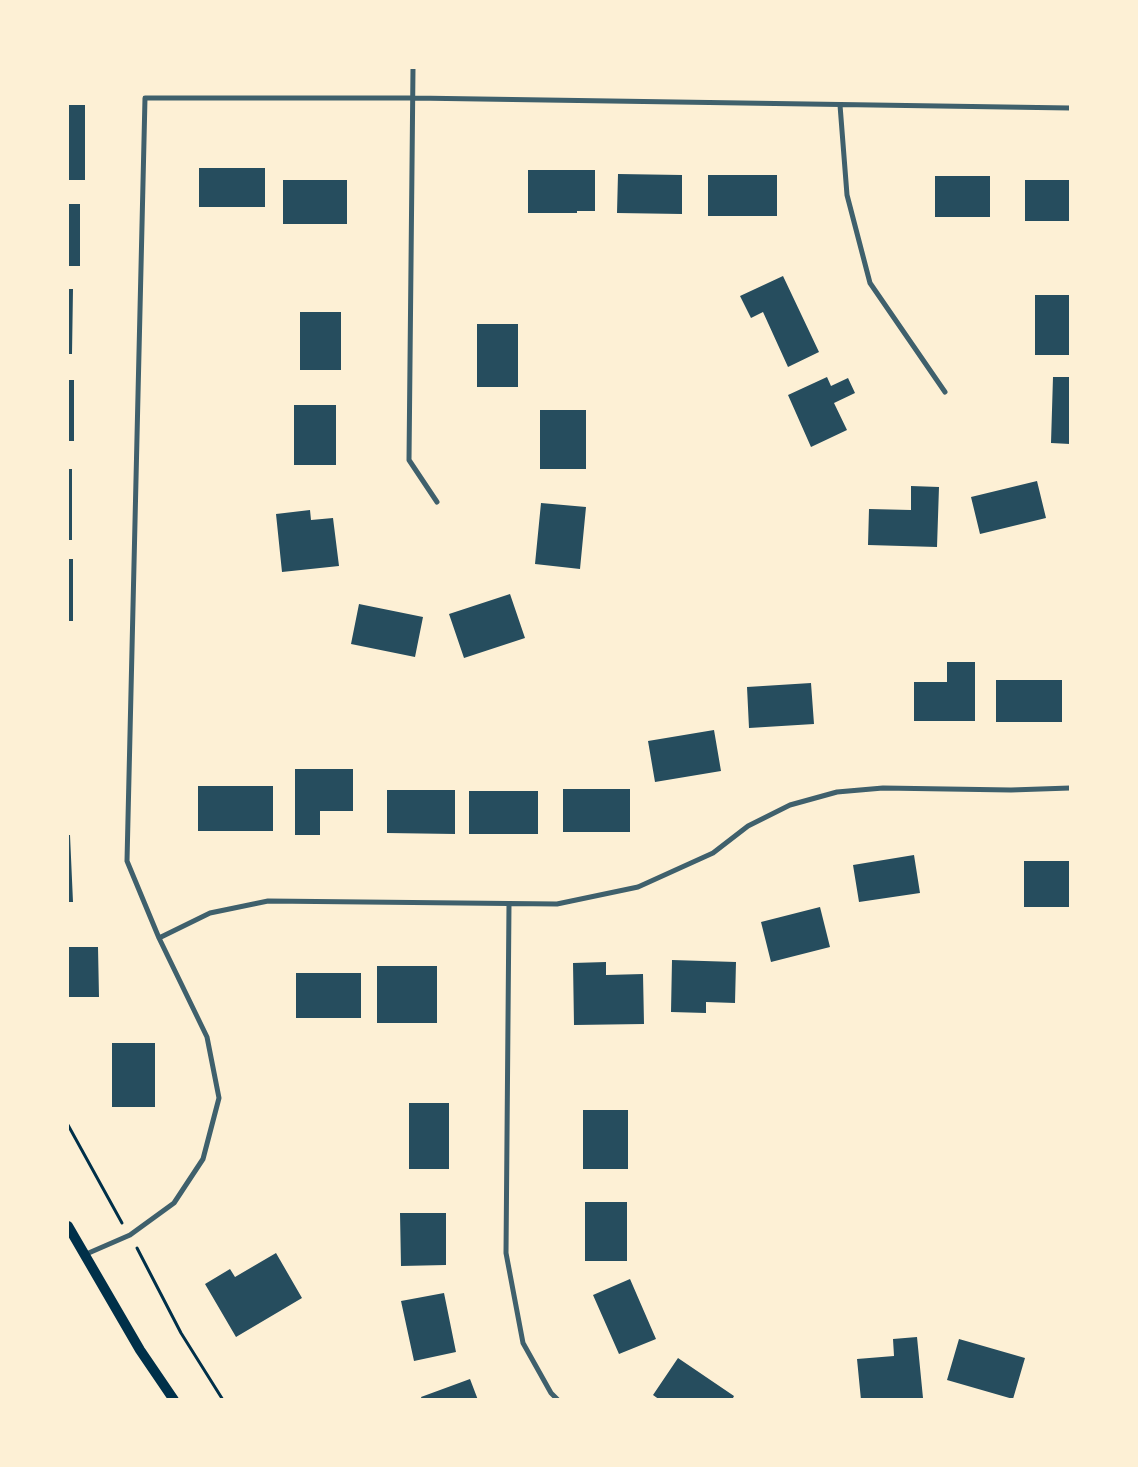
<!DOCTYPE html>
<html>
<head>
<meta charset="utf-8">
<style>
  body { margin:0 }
  #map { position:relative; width:1138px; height:1467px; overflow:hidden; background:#fdf0d5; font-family:Overpass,sans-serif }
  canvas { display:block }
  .frame { position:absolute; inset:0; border:69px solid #fdf0d5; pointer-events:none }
</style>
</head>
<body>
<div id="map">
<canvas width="1138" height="1467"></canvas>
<div class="frame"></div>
</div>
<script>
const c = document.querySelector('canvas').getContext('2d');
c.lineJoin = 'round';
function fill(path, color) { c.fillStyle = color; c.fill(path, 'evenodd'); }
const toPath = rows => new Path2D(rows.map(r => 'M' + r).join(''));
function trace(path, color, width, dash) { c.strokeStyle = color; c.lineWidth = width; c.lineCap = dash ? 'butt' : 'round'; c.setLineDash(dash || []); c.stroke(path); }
fill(toPath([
  [68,105,85,105,85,180,68,180],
  [199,168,265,168,265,207,199,207],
  [528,170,595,170,595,211,577,211,577,213,528,213],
  [618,174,682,175,682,214,617,213],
  [708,175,777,175,777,216,708,216],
  [935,176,990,176,990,217,935,217],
  [283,180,347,180,347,224,283,224],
  [1025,180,1070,180,1070,221,1025,221],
  [68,204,80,204,80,266,68,266],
  [783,276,819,352,788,367,763,312,751,318,740,296],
  [68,289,73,289,72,354,68,354],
  [1035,295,1070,295,1070,355,1035,355],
  [300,312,341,312,341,370,300,370],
  [477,324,518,324,518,387,477,387],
  [827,377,831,386,848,378,855,393,834,403,847,430,811,447,788,395],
  [1053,377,1070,377,1070,444,1051,443],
  [68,380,74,380,74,441,68,441],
  [294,405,336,405,336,465,294,465],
  [540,410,586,410,586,469,540,469],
  [68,469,72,469,72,540,68,540],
  [1037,481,1046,518,980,534,971,497],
  [911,486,939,487,937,547,868,545,869,509,911,510],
  [541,503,586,507,580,569,535,564],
  [310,510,311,520,333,518,339,566,282,572,276,514],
  [68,559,73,559,73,621,68,621],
  [510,594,525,638,464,658,449,614],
  [359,604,423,617,415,657,351,644],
  [947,662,975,662,975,721,914,721,914,682,947,682],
  [996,680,1062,680,1062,722,996,722],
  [811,683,814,724,749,728,747,687],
  [714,730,721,771,655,782,648,741],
  [295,769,353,769,353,811,320,811,320,835,295,835],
  [198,786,273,786,273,831,198,831],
  [563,789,630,789,630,832,563,832],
  [387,790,455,790,455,834,387,833],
  [469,791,538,791,538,834,469,834],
  [68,835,70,835,73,902,68,902],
  [914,855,920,893,859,902,853,865],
  [1024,861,1070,861,1070,907,1024,907],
  [820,907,830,947,771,962,761,922],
  [68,947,98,947,99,997,68,997],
  [672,960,736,962,735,1003,706,1002,706,1013,671,1012],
  [606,962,606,975,643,974,644,1024,574,1025,573,963],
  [377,966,437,966,437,1023,377,1023],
  [296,973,361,973,361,1018,296,1018],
  [112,1043,155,1043,155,1107,112,1107],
  [409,1103,449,1103,449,1169,409,1169],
  [583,1110,628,1110,628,1169,583,1169],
  [585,1202,627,1202,627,1261,585,1261],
  [400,1213,446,1213,446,1265,401,1266],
  [276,1253,302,1298,236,1337,205,1284,230,1269,235,1277],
  [630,1279,656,1339,619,1354,593,1295],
  [444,1293,456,1352,414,1361,401,1301],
  [917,1337,923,1398,861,1400,857,1359,894,1356,893,1339],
  [959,1339,1025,1358,1013,1399,947,1380],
  [678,1358,734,1396,732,1400,660,1400,653,1395],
  [470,1379,478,1400,422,1400,421,1397]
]), '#264d5e');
trace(toPath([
  [68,1125,122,1223],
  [137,1248,181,1333,223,1400]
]), '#003049', 3);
trace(toPath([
  [413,68,409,460,437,502],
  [840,105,847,195,870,283,945,392],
  [509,904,506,1253,523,1343,551,1393,558,1400],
  [159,938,210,913,268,901,557,904,638,887,713,853,748,826,790,805,837,792,883,788,1011,790,1070,788],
  [84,1255,130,1235,174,1203,203,1159,219,1098,207,1037,159,938,127,861,145,98,414,98,1070,108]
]), '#3f606c', 5);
trace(toPath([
  [68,1226,140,1350,174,1400]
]), '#003049', 10);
</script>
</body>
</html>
